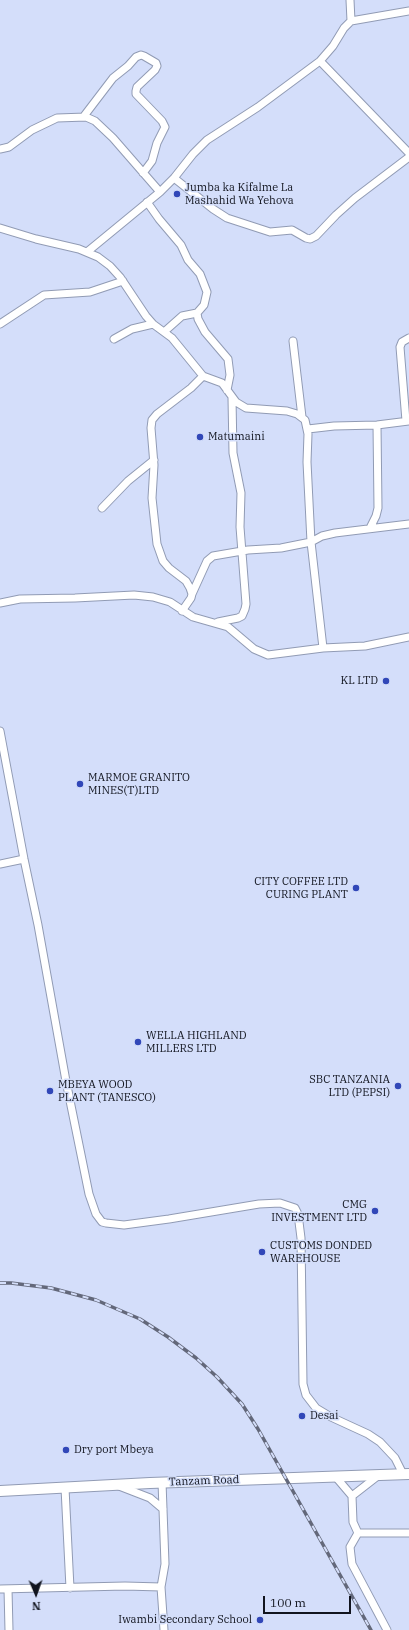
<!DOCTYPE html>
<html>
<head>
<meta charset="utf-8">
<style>
  body { margin:0 }
  #map { position:relative; width:409px; height:1630px; overflow:hidden; background:#d4defa; font-family:"IBM Plex Serif",serif }
  canvas { display:block }
  .north { position:absolute; left:16px; top:1574px; width:40px; height:40px; -webkit-text-stroke:3px #d4defa; paint-order:stroke; rotate:178deg; font-size:11px; font-weight:700; line-height:16px; text-align:center; color:#11141e }
  .north::after { content:''; display:block; margin:auto; width:14px; height:18px; background:#11141e; clip-path:polygon(50% 0,100% 100%,50% 72%,0 100%) }
  .scale { position:absolute; left:263px; top:1596px; width:88px; height:18px; box-sizing:border-box; border:2px solid #11141e; border-top:0; padding-left:5px; font-size:12px; line-height:14px; white-space:nowrap; color:#11141e; -webkit-text-stroke:3px #d4defa; paint-order:stroke }
</style>
</head>
<body>
<div id="map">
<canvas width="409" height="1630"></canvas>
<div class="north">N</div>
<div class="scale">100 m</div>
</div>
<script>
const c = document.querySelector('canvas').getContext('2d');
c.lineJoin = 'round';
const toPath = rows => new Path2D(rows.map(r => 'M' + r).join(''));
function trace(path, color, width, dash) { c.strokeStyle = color; c.lineWidth = width; c.lineCap = dash ? 'butt' : 'round'; c.setLineDash(dash || []); c.stroke(path); }
function write(font, color, halo, rows, align = 'center') {
  c.font = font + ' "IBM Plex Serif",serif'; c.lineWidth = 3; c.setLineDash([]); c.textBaseline = 'middle'; c.strokeStyle = halo; c.fillStyle = color; for (const [text, x, y, turn = 0] of rows) {
    c.save(); c.translate(x, y); c.rotate((+turn || 0) * Math.PI / 180); c.textAlign = isNaN(turn) ? turn : align; if (halo) c.strokeText(text, 0, 0); c.fillText(text, 0, 0); c.restore();
  }
}
const minor = toPath([
  [350,0,351,21],
  [320,61,409,153],
  [84,116,113,78,128,66,136,57,141,55,144,56,156,63,157,66,155,70,137,87,136,91,136,94,162,121,165,127,157,143,152,161,143,173],
  [0,149,9,147,32,130,57,118,86,117,95,121,113,138,160,192],
  [174,178,213,209,227,218,270,232,292,230,306,238,310,239,316,236,336,215,355,198,409,157],
  [147,202,159,219,181,245,188,260,200,274,207,292,204,305,197,313,182,316,164,332],
  [0,228,36,239,79,249,98,257,110,266,120,277,146,316,153,324,172,338,203,376,222,383,236,402,246,408,287,411,297,414,305,420,308,434,307,462,311,542,323,648],
  [87,252,160,192,174,178,193,154,207,140,258,107,320,61,333,46,344,28,351,21,409,11],
  [197,313,198,319,205,332,228,359,230,375,227,390],
  [0,324,44,295,90,292,123,281],
  [114,339,132,329,153,324],
  [293,341,302,417],
  [406,421,400,347,402,342,409,338],
  [308,429,334,426,377,425,409,421],
  [102,508,128,481,154,460],
  [370,528,376,516,378,508,377,425],
  [192,594,207,561,213,556,248,550,281,548,311,542,322,536,335,533,409,524],
  [0,603,20,599,75,598,134,595,153,597,170,602,193,617,228,627,254,649,268,655,323,648,365,646,409,637],
  [182,611,191,598,192,594,190,588,186,581,169,568,163,561,157,544,152,498,154,465,151,428,152,420,157,414,191,388,203,376],
  [218,622,238,618,242,616,245,609,246,604,240,527,241,493,233,453,232,398],
  [0,731,24,859,38,925,66,1081,89,1194,96,1214,102,1222,106,1223,124,1225,169,1219,259,1204,280,1203,295,1208,298,1214,301,1238,303,1384,306,1395,316,1408,331,1417,368,1434,380,1442,395,1458,403,1474],
  [0,864,24,859],
  [335,1476,352,1496,353,1522,358,1533,409,1533],
  [162,1482,165,1564,161,1587,164,1630],
  [119,1486,150,1498,163,1509],
  [65,1488,70,1588],
  [352,1496,379,1475],
  [358,1533,350,1547,352,1564,387,1630],
  [0,1589,125,1586,161,1587],
  [8,1589,9,1630]
]);
const highway = toPath([
  [0,1491,150,1483,409,1474]
]);
trace(minor, '#919bb4', 9);
trace(highway, '#919bb4', 12);
trace(minor, '#fff', 7);
trace(highway, '#fff', 10);
const rail = toPath([
  [0,1283,11,1283,51,1288,96,1300,140,1319,168,1337,196,1358,217,1377,242,1404,258,1429,371,1630]
]);
trace(rail, '#63687a', 3.5);
trace(rail, '#d4defa', 2, [6]);
for (const [x, y, r, color] of [
  [177,194,4,"#3147b8"],
  [200,437,4,"#3147b8"],
  [386,681,4,"#3147b8"],
  [80,784,4,"#3147b8"],
  [356,888,4,"#3147b8"],
  [138,1042,4,"#3147b8"],
  [398,1086,4,"#3147b8"],
  [50,1091,4,"#3147b8"],
  [375,1211,4,"#3147b8"],
  [262,1252,4,"#3147b8"],
  [302,1416,4,"#3147b8"],
  [66,1450,4,"#3147b8"],
  [260,1620,4,"#3147b8"]
]) { const dot = new Path2D(); dot.arc(x, y, r, 0, 2 * Math.PI); c.fillStyle = color; c.fill(dot); trace(dot, '#d4defa', 1.5); }
write('11px', '#11141e', '#d4defa', [
  ["Jumba ka Kifalme La",185,188],
  ["Mashahid Wa Yehova",185,201],
  ["Matumaini",208,437],
  ["KL LTD",378,681,"right"],
  ["MARMOE GRANITO",88,778],
  ["MINES(T)LTD",88,791],
  ["CITY COFFEE LTD",348,882,"right"],
  ["CURING PLANT",348,895,"right"],
  ["WELLA HIGHLAND",146,1036],
  ["MILLERS LTD",146,1049],
  ["SBC TANZANIA",390,1080,"right"],
  ["LTD (PEPSI)",390,1093,"right"],
  ["MBEYA WOOD",58,1085],
  ["PLANT (TANESCO)",58,1098],
  ["CMG",367,1205,"right"],
  ["INVESTMENT LTD",367,1218,"right"],
  ["CUSTOMS DONDED",270,1246],
  ["WAREHOUSE",270,1259],
  ["Desai",310,1416],
  ["Dry port Mbeya",74,1450],
  ["Iwambi Secondary School",252,1620,"right"]
], 'left');
write('11px', '#11141e', '#d4defa', [
  ["Tanzam Road",204,1481,-2]
]);
</script>
</body>
</html>
